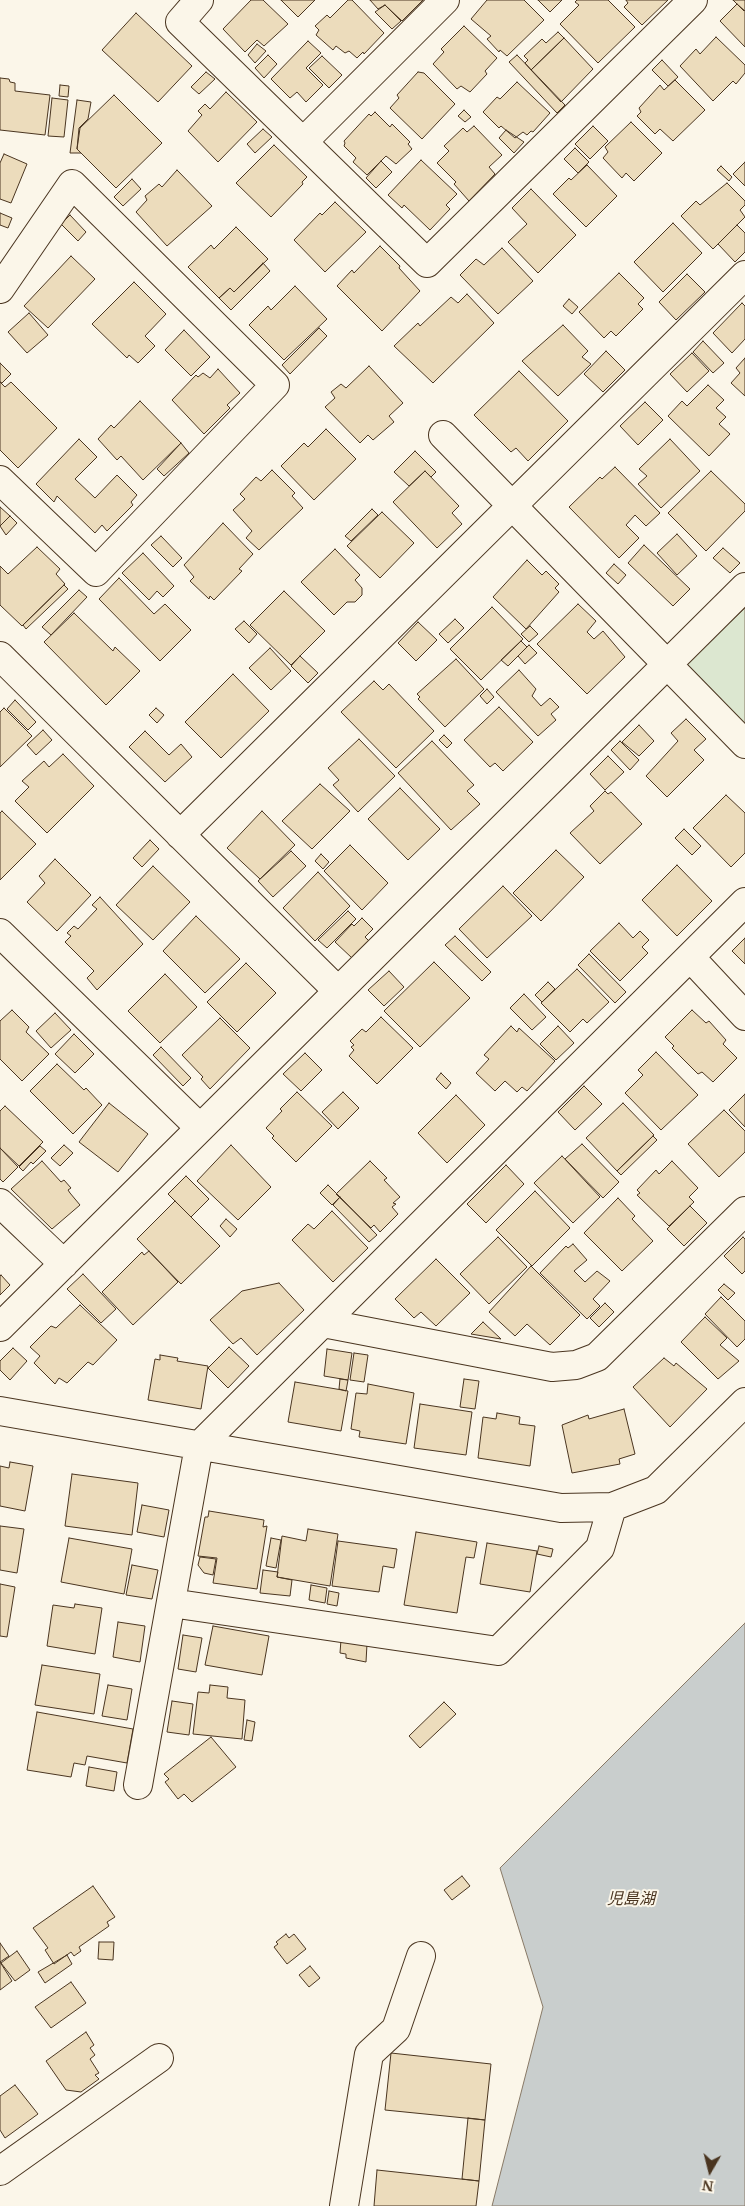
<!DOCTYPE html>
<html>
<head>
<meta charset="utf-8">
<style>
  body { margin:0 }
  #map { position:relative; width:745px; height:2206px; overflow:hidden; background:#fbf6e9; font-family:Merriweather,serif }
  canvas { display:block }
  .north { position:absolute; left:685px; top:2146px; width:50px; height:50px; -webkit-text-stroke:4px #fbf6e9; paint-order:stroke; rotate:188deg; font-size:14px; font-weight:700; line-height:20px; text-align:center; color:#4a3520 }
  .north::after { content:''; display:block; margin:auto; width:18px; height:22px; background:#4a3520; clip-path:polygon(50% 0,100% 100%,50% 72%,0 100%) }
</style>
</head>
<body>
<div id="map">
<canvas width="745" height="2206"></canvas>
<div class="north">N</div>
</div>
<script>
const c = document.querySelector('canvas').getContext('2d');
c.lineJoin = 'round';
function fill(path, color) { c.fillStyle = color; c.fill(path, 'evenodd'); }
const toPath = rows => new Path2D(rows.map(r => 'M' + r).join(''));
function trace(path, color, width, dash) { c.strokeStyle = color; c.lineWidth = width; c.lineCap = dash ? 'butt' : 'round'; c.setLineDash(dash || []); c.stroke(path); }
function write(font, color, halo, rows, align = 'center') {
  c.font = font + ' Merriweather,"Noto Sans JP",serif'; c.lineWidth = 4; c.setLineDash([]); c.textBaseline = 'middle'; c.strokeStyle = halo; c.fillStyle = color; for (const [text, x, y, turn = 0] of rows) {
    c.save(); c.translate(x, y); c.rotate((+turn || 0) * Math.PI / 180); c.textAlign = isNaN(turn) ? turn : align; if (halo) c.strokeText(text, 0, 0); c.fillText(text, 0, 0); c.restore();
  }
}
const green = toPath([
  [745,608,745,727,685,664,745,608]
]);
fill(green, '#dce7d0');
trace(green, '#887966', 1);
const water = toPath([
  [745,1623,745,2206,492,2206,543,2007,500,1868,745,1623]
]);
fill(water, '#c9cecd');
trace(water, '#887966', 1);
const building = toPath([
  [251,0,263,0,288,24,264,46,257,40,245,52,223,29,251,0],
  [281,0,315,0,298,17,281,0],
  [348,0,352,0,384,33,364,54,363,52,357,58,349,51,345,53,336,46,333,50,316,35,319,30,315,26,327,15,330,18,348,0],
  [370,0,423,0,402,21,385,5,378,9,370,0],
  [487,0,524,0,544,20,507,56,500,50,499,52,487,39,491,36,471,19,487,0],
  [538,0,562,0,550,12,538,0],
  [577,0,608,0,635,27,598,63,560,24,579,5,575,2,577,0],
  [626,0,668,0,642,25,624,7,628,3,626,0],
  [733,0,745,0,745,10,744,11,733,0],
  [737,4,745,11,745,47,720,21,737,4],
  [385,5,401,21,392,29,375,12,385,5],
  [136,13,192,66,158,102,102,50,136,13],
  [464,26,497,58,485,71,487,74,470,92,461,86,457,89,433,64,444,52,441,49,464,26],
  [558,32,564,38,531,70,525,63,528,60,524,56,542,39,546,43,558,32],
  [716,37,745,65,745,73,736,84,733,81,713,101,680,66,696,49,700,54,716,37],
  [564,38,593,69,561,102,531,70,564,38],
  [308,41,321,53,306,68,323,85,306,102,297,92,290,98,271,79,308,41],
  [257,44,266,51,255,63,248,55,257,44],
  [268,55,277,64,264,78,255,68,268,55],
  [517,55,565,105,557,113,509,62,517,55],
  [322,56,342,75,329,88,309,68,322,56],
  [662,60,678,77,668,86,652,70,662,60],
  [206,72,215,79,199,94,191,87,206,72],
  [418,72,424,73,455,104,422,139,390,108,399,98,397,95,418,72],
  [0,78,9,79,10,82,15,83,15,91,50,95,45,135,0,130,0,78],
  [675,80,705,110,673,141,660,129,655,134,637,116,641,112,639,108,660,85,664,90,675,80],
  [517,82,550,113,533,132,531,131,527,135,523,132,515,138,501,126,499,128,483,112,497,97,500,99,517,82],
  [60,85,69,86,68,97,59,96,60,85],
  [226,92,257,122,218,162,188,131,202,115,198,111,205,104,210,109,226,92],
  [114,95,162,143,116,188,77,149,80,128,114,95],
  [52,98,68,100,64,137,48,136,52,98],
  [77,100,91,102,88,119,79,128,77,149,81,153,70,153,77,100],
  [464,110,471,117,465,122,458,116,464,110],
  [375,112,390,127,392,124,410,142,408,144,412,149,396,164,386,156,367,175,353,162,356,158,344,146,345,143,344,141,369,114,371,116,375,112],
  [631,122,662,153,634,181,626,173,622,178,603,158,608,152,605,147,631,122],
  [474,126,502,155,489,167,495,174,469,201,454,184,456,182,437,163,449,151,444,146,463,128,467,132,474,126],
  [593,126,608,141,590,159,575,144,593,126],
  [263,129,272,137,255,153,247,144,263,129],
  [506,130,524,142,514,153,499,138,506,130],
  [274,145,307,177,302,182,303,184,271,217,236,183,274,145],
  [575,148,589,162,578,173,564,159,575,148],
  [4,154,27,164,11,203,0,199,0,163,4,154],
  [421,160,457,194,446,205,450,209,430,230,404,205,402,208,388,195,421,160],
  [381,161,392,172,376,188,366,178,381,161],
  [745,162,745,186,733,174,745,162],
  [587,165,617,196,586,227,553,194,569,178,571,180,587,165],
  [721,166,732,177,729,181,717,170,721,166],
  [177,170,212,206,167,246,136,212,147,200,145,196,159,184,162,187,177,170],
  [132,179,141,189,123,206,114,197,132,179],
  [727,183,745,201,745,205,740,210,745,217,713,249,681,216,696,201,700,205,727,183],
  [531,189,576,235,538,273,508,242,527,224,512,208,531,189],
  [335,202,366,232,325,272,294,240,320,213,322,215,335,202],
  [0,213,12,218,8,228,0,225,0,213],
  [70,215,86,232,78,241,61,224,70,215],
  [673,223,702,253,663,292,634,262,673,223],
  [737,225,745,233,745,252,735,262,718,244,737,225],
  [236,227,268,259,234,292,230,288,219,298,188,267,211,245,214,249,236,227],
  [380,246,400,266,399,268,420,291,382,331,337,286,352,270,354,273,380,246],
  [502,248,533,281,498,314,460,275,476,259,484,265,502,248],
  [71,256,95,279,48,328,24,306,71,256],
  [263,263,270,271,231,310,219,298,230,288,234,292,263,263],
  [619,273,644,298,638,304,643,309,616,336,611,331,604,338,579,312,619,273],
  [687,274,705,292,676,320,659,302,687,274],
  [134,282,166,314,145,336,155,346,138,363,129,355,127,358,92,324,134,282],
  [295,286,327,319,284,360,249,325,268,306,271,310,295,286],
  [467,294,494,323,433,383,394,346,418,323,420,326,451,297,458,303,467,294],
  [569,299,578,307,572,314,563,306,569,299],
  [742,303,745,306,745,339,732,353,713,333,742,303],
  [29,313,48,335,27,353,8,332,29,313],
  [563,325,588,351,582,357,591,364,558,396,522,361,563,325],
  [319,328,327,336,290,374,282,365,319,328],
  [184,330,210,357,191,376,165,350,184,330],
  [703,341,724,363,713,373,693,352,703,341],
  [606,351,625,370,603,392,584,374,606,351],
  [692,353,709,371,687,392,670,374,692,353],
  [745,358,745,396,731,383,740,373,736,368,745,358],
  [0,363,11,374,2,383,0,382,0,363],
  [369,366,403,403,389,416,394,422,373,440,368,435,360,443,325,407,335,398,331,392,341,384,346,388,369,366],
  [218,369,240,393,227,405,230,408,204,434,172,400,196,375,198,377,203,373,210,378,218,369],
  [519,371,568,421,528,461,516,448,511,452,474,415,519,371],
  [0,382,5,387,11,382,57,428,18,468,0,450,0,382],
  [708,385,724,400,716,408,726,417,719,424,730,434,709,456,668,416,682,401,687,406,708,385],
  [140,401,181,443,143,480,121,456,117,460,98,439,111,425,114,428,140,401],
  [645,402,663,420,638,445,620,426,645,402],
  [326,429,356,459,314,500,281,466,304,443,308,447,326,429],
  [79,439,97,457,75,479,95,498,117,475,137,495,131,502,133,505,107,531,102,525,95,533,57,496,54,502,36,484,79,439],
  [670,439,700,471,661,508,638,484,647,476,639,469,670,439],
  [181,443,189,453,164,476,157,469,181,443],
  [415,451,436,472,431,477,425,471,409,486,394,472,415,451],
  [615,467,660,513,646,526,635,515,626,525,639,538,619,558,569,507,600,477,602,479,615,467],
  [272,470,295,493,292,496,303,508,259,550,246,538,252,531,233,510,245,499,240,494,256,477,261,481,272,470],
  [425,471,459,506,452,513,462,524,437,548,393,502,425,471],
  [711,471,745,504,745,511,706,551,668,513,711,471],
  [0,507,10,516,0,526,0,507],
  [372,509,378,515,351,541,345,536,372,509],
  [382,512,414,543,380,578,347,546,382,512],
  [10,516,17,523,6,535,0,526,10,516],
  [223,523,253,554,239,569,242,571,214,600,210,596,209,599,190,581,194,577,184,565,223,523],
  [677,534,697,556,677,575,657,553,677,534],
  [161,536,182,558,173,567,151,545,161,536],
  [644,545,690,589,673,606,628,563,644,545],
  [37,547,60,569,56,574,65,584,22,626,0,605,0,566,8,574,37,547],
  [723,548,740,563,730,573,713,558,723,548],
  [335,549,360,575,355,580,362,588,362,595,355,602,347,602,334,615,301,582,335,549],
  [143,553,174,586,163,597,157,591,149,600,122,573,143,553],
  [527,560,542,575,546,571,559,584,555,588,559,592,526,629,493,597,527,560],
  [614,564,626,575,618,584,606,573,614,564],
  [119,578,154,614,165,604,191,630,160,661,99,599,119,578],
  [64,585,68,589,26,629,23,625,64,585],
  [79,590,87,597,51,635,42,627,79,590],
  [284,591,325,631,291,665,250,625,284,591],
  [578,604,596,621,587,632,594,639,603,631,625,657,587,694,537,644,578,604],
  [492,607,523,639,481,680,450,649,492,607],
  [74,613,113,651,115,647,140,671,106,705,44,642,74,613],
  [455,619,464,628,448,643,439,634,455,619],
  [244,621,257,634,249,643,235,629,244,621],
  [418,622,437,640,416,661,398,643,418,622],
  [530,626,538,634,529,642,521,634,530,626],
  [521,641,527,647,508,666,501,660,521,641],
  [529,645,537,653,525,664,518,656,529,645],
  [270,648,291,671,271,690,249,668,270,648],
  [300,656,318,673,308,683,291,666,300,656],
  [456,659,484,689,445,727,418,699,420,697,417,694,456,659],
  [519,670,536,689,532,696,541,706,550,698,559,707,551,714,556,720,538,736,496,692,519,670],
  [233,674,269,711,221,758,185,722,233,674],
  [374,681,383,690,389,684,434,731,396,768,341,712,374,681],
  [487,689,494,697,487,704,480,696,487,689],
  [15,700,36,722,28,730,7,709,15,700],
  [499,707,533,742,503,771,495,763,490,767,464,740,499,707],
  [4,708,32,736,0,767,0,712,4,708],
  [156,708,164,715,157,723,149,715,156,708],
  [686,719,706,739,694,750,704,760,667,797,646,776,678,741,671,733,686,719],
  [639,725,654,741,639,756,622,742,639,725],
  [43,730,52,740,36,755,27,745,43,730],
  [145,731,169,755,181,744,192,757,165,782,129,747,145,731],
  [444,735,452,743,447,748,439,740,444,735],
  [359,739,395,776,358,812,333,785,339,780,328,768,359,739],
  [432,741,474,785,467,791,480,804,451,830,398,773,432,741],
  [620,741,639,760,630,770,611,750,620,741],
  [63,754,94,786,47,833,15,801,29,787,22,781,44,761,49,767,63,754],
  [608,756,624,772,605,790,590,774,608,756],
  [320,784,350,811,312,849,282,821,320,784],
  [400,788,440,829,408,860,368,819,400,788],
  [605,791,608,794,611,792,642,824,600,864,570,833,594,811,590,806,605,791],
  [726,795,745,813,745,853,731,867,693,828,726,795],
  [2,811,36,844,0,880,0,813,2,811],
  [262,811,295,845,260,879,227,848,262,811],
  [684,829,701,846,692,855,675,838,684,829],
  [150,840,159,849,142,867,133,858,150,840],
  [350,845,388,883,362,910,324,871,350,845],
  [556,850,584,877,541,921,513,893,556,850],
  [291,851,306,866,273,897,258,881,291,851],
  [321,854,329,862,323,869,315,861,321,854],
  [55,859,91,895,57,931,27,902,45,883,39,876,55,859],
  [677,865,712,901,677,936,642,900,677,865],
  [153,866,190,902,153,940,116,905,153,866],
  [318,872,350,906,315,941,283,908,318,872],
  [503,886,532,916,487,958,459,929,503,886],
  [100,897,143,944,97,990,87,978,94,971,65,942,71,936,67,933,74,926,78,929,97,909,92,905,100,897],
  [348,911,356,919,327,948,318,940,348,911],
  [196,916,240,959,205,993,163,951,196,916],
  [362,918,373,929,365,937,369,941,352,958,335,942,352,924,354,926,362,918],
  [619,923,633,938,640,931,649,940,642,947,648,953,620,981,590,951,619,923],
  [455,936,491,972,482,981,445,945,455,936],
  [745,938,745,964,732,951,745,938],
  [589,954,626,992,615,1003,578,965,589,954],
  [434,962,470,998,420,1047,384,1011,434,962],
  [246,963,276,993,237,1032,207,1002,246,963],
  [577,969,609,1002,587,1023,583,1019,570,1032,541,1003,577,969],
  [389,971,404,987,384,1006,368,990,389,971],
  [165,974,197,1007,160,1043,128,1011,165,974],
  [548,982,555,989,542,1002,535,995,548,982],
  [524,994,546,1017,532,1030,510,1008,524,994],
  [12,1010,29,1027,26,1032,49,1054,22,1081,0,1059,0,1021,12,1010],
  [692,1010,706,1023,709,1021,726,1040,723,1044,737,1058,713,1082,702,1072,698,1074,672,1048,674,1046,665,1037,692,1010],
  [55,1013,71,1030,51,1048,36,1031,55,1013],
  [381,1017,413,1048,377,1084,349,1056,354,1050,351,1047,354,1045,350,1041,362,1029,366,1032,381,1017],
  [220,1018,250,1048,210,1089,201,1079,203,1077,182,1055,220,1018],
  [511,1026,517,1032,519,1028,555,1061,527,1091,522,1087,517,1092,505,1081,495,1091,476,1073,489,1059,484,1055,511,1026],
  [558,1026,574,1043,556,1060,540,1044,558,1026],
  [74,1034,94,1054,75,1073,55,1054,74,1034],
  [161,1047,191,1078,183,1086,153,1055,161,1047],
  [656,1052,698,1095,661,1130,625,1093,643,1075,638,1070,656,1052],
  [305,1053,322,1070,301,1091,283,1074,305,1053],
  [57,1064,84,1090,86,1088,102,1105,73,1134,30,1091,57,1064],
  [441,1073,451,1083,446,1089,436,1079,441,1073],
  [584,1086,602,1104,575,1130,558,1112,584,1086],
  [297,1092,332,1126,296,1162,272,1138,274,1136,266,1128,282,1111,280,1109,297,1092],
  [343,1092,359,1108,338,1129,322,1112,343,1092],
  [745,1094,745,1127,729,1110,745,1094],
  [456,1095,485,1125,447,1163,418,1133,456,1095],
  [109,1103,148,1134,118,1172,79,1142,109,1103],
  [623,1103,654,1135,617,1171,586,1138,623,1103],
  [5,1106,43,1142,19,1166,0,1148,0,1111,5,1106],
  [724,1110,745,1131,745,1152,719,1177,688,1144,724,1110],
  [653,1136,657,1140,621,1175,617,1171,653,1136],
  [582,1144,619,1182,603,1198,565,1159,582,1144],
  [64,1145,73,1153,60,1166,51,1158,64,1145],
  [231,1145,271,1187,238,1220,197,1181,231,1145],
  [40,1146,46,1151,33,1164,31,1162,23,1171,19,1167,40,1146],
  [0,1148,18,1167,3,1182,0,1179,0,1148],
  [562,1156,600,1197,573,1223,534,1183,562,1156],
  [42,1161,61,1182,64,1180,71,1188,68,1190,70,1193,80,1205,52,1229,11,1189,42,1161],
  [370,1161,387,1178,384,1180,400,1197,393,1203,396,1204,392,1207,398,1214,380,1232,374,1225,371,1228,336,1194,370,1161],
  [672,1161,698,1188,689,1197,694,1202,669,1226,637,1195,640,1193,637,1190,656,1170,659,1174,672,1161],
  [506,1165,524,1184,486,1223,467,1204,506,1165],
  [186,1176,209,1199,191,1217,168,1194,186,1176],
  [328,1185,340,1197,332,1205,320,1193,328,1185],
  [535,1191,570,1228,532,1266,496,1230,535,1191],
  [340,1197,377,1235,369,1242,333,1205,340,1197],
  [618,1198,635,1216,632,1219,653,1241,622,1271,584,1233,618,1198],
  [175,1201,220,1246,181,1284,137,1239,175,1201],
  [690,1206,707,1223,684,1246,667,1229,690,1206],
  [332,1211,368,1248,333,1282,292,1240,308,1224,314,1229,332,1211],
  [226,1219,237,1229,230,1237,220,1226,226,1219],
  [498,1237,527,1267,489,1304,460,1274,498,1237],
  [743,1237,745,1239,745,1271,742,1274,724,1256,743,1237],
  [573,1244,587,1260,574,1271,585,1282,597,1271,610,1281,593,1299,600,1306,587,1319,540,1273,566,1246,568,1248,573,1244],
  [149,1251,178,1282,133,1325,102,1292,142,1252,144,1255,149,1251],
  [436,1259,470,1293,436,1326,421,1312,414,1318,395,1299,436,1259],
  [531,1266,580,1315,550,1345,527,1324,515,1336,489,1312,531,1266],
  [83,1274,116,1309,101,1323,67,1289,83,1274],
  [1,1275,10,1285,0,1295,0,1276,1,1275],
  [279,1283,304,1310,257,1355,241,1338,233,1344,210,1320,242,1291,279,1283],
  [724,1284,735,1293,728,1300,718,1290,724,1284],
  [721,1297,745,1321,745,1339,737,1347,705,1314,721,1297],
  [605,1303,614,1312,599,1327,590,1318,605,1303],
  [80,1305,117,1340,93,1365,88,1362,67,1383,59,1378,55,1384,34,1363,40,1356,30,1347,51,1326,56,1328,80,1305],
  [705,1317,727,1338,720,1345,739,1361,718,1379,681,1342,705,1317],
  [483,1322,501,1339,471,1334,483,1322],
  [229,1347,249,1366,228,1388,208,1368,229,1347],
  [13,1348,27,1361,10,1380,0,1370,0,1361,13,1348],
  [327,1349,352,1353,348,1380,324,1376,327,1349],
  [354,1353,368,1355,364,1382,350,1380,354,1353],
  [160,1355,178,1358,177,1361,208,1366,201,1409,148,1400,155,1359,160,1360,160,1355],
  [664,1358,674,1366,676,1363,707,1389,670,1427,633,1387,664,1358],
  [340,1379,348,1380,346,1391,339,1389,340,1379],
  [464,1379,479,1381,475,1409,460,1407,464,1379],
  [295,1382,348,1391,341,1431,288,1422,295,1382],
  [368,1384,414,1393,406,1444,359,1437,360,1431,351,1429,356,1393,367,1394,368,1384],
  [420,1404,472,1412,466,1455,414,1448,420,1404],
  [624,1409,635,1454,619,1459,620,1464,572,1473,562,1425,588,1415,589,1419,624,1409],
  [497,1413,520,1417,519,1424,535,1426,530,1466,478,1458,483,1417,496,1419,497,1413],
  [10,1462,33,1466,25,1511,0,1506,0,1466,9,1468,10,1462],
  [72,1474,138,1483,132,1535,65,1526,72,1474],
  [142,1505,169,1510,164,1537,137,1532,142,1505],
  [209,1511,264,1520,263,1527,267,1526,257,1589,213,1583,217,1558,198,1556,205,1517,208,1517,209,1511],
  [0,1526,24,1529,17,1573,0,1570,0,1526],
  [308,1529,338,1534,330,1586,277,1577,282,1536,306,1541,308,1529],
  [416,1532,477,1542,474,1558,466,1557,457,1613,404,1605,416,1532],
  [69,1538,132,1549,124,1594,61,1582,69,1538],
  [271,1538,281,1540,276,1568,266,1566,271,1538],
  [338,1541,397,1549,394,1568,383,1566,379,1592,332,1586,338,1541],
  [487,1543,537,1551,530,1592,480,1584,487,1543],
  [539,1546,553,1549,551,1557,537,1554,539,1546],
  [200,1557,216,1559,213,1575,204,1573,198,1565,200,1557],
  [132,1565,158,1570,152,1599,126,1595,132,1565],
  [263,1570,278,1572,277,1577,292,1580,290,1596,260,1593,263,1570],
  [0,1584,15,1587,7,1637,0,1636,0,1584],
  [311,1585,327,1588,325,1603,309,1600,311,1585],
  [329,1591,339,1593,337,1606,327,1604,329,1591],
  [75,1604,102,1608,95,1654,47,1646,53,1605,74,1608,75,1604],
  [118,1622,145,1626,140,1662,113,1657,118,1622],
  [213,1626,269,1636,262,1675,205,1665,213,1626],
  [183,1635,202,1638,196,1672,178,1669,183,1635],
  [341,1640,367,1644,366,1662,346,1658,346,1654,340,1653,341,1640],
  [42,1665,100,1674,94,1714,35,1705,42,1665],
  [108,1685,132,1689,127,1720,102,1716,108,1685],
  [210,1685,228,1687,227,1698,245,1700,242,1739,193,1734,198,1692,209,1693,210,1685],
  [172,1701,193,1704,189,1735,167,1732,172,1701],
  [444,1702,456,1714,420,1748,409,1736,444,1702],
  [37,1712,133,1729,127,1763,87,1756,85,1765,74,1763,71,1777,27,1770,37,1712],
  [247,1720,255,1722,252,1741,244,1740,247,1720],
  [211,1737,236,1767,192,1802,184,1794,178,1799,165,1782,169,1779,164,1774,211,1737],
  [89,1767,117,1772,114,1791,86,1786,89,1767],
  [462,1876,470,1886,452,1900,444,1890,462,1876],
  [93,1886,115,1917,107,1922,109,1926,79,1947,81,1951,74,1956,71,1952,54,1964,45,1950,48,1948,33,1928,93,1886],
  [286,1934,289,1938,294,1934,306,1949,287,1964,274,1947,278,1944,276,1942,286,1934],
  [99,1942,114,1942,113,1960,98,1959,99,1942],
  [0,1943,9,1956,0,1962,0,1943],
  [17,1951,30,1970,15,1981,1,1963,17,1951],
  [67,1955,72,1964,45,1983,38,1972,67,1955],
  [0,1962,12,1981,0,1990,0,1962],
  [310,1966,320,1978,309,1987,299,1975,310,1966],
  [71,1982,86,2003,51,2028,35,2007,71,1982],
  [86,2032,94,2045,90,2048,95,2055,90,2059,99,2073,95,2075,99,2079,81,2092,66,2090,46,2061,86,2032],
  [391,2053,491,2064,485,2120,385,2110,391,2053],
  [15,2085,38,2114,5,2138,0,2130,0,2096,15,2085],
  [468,2118,485,2120,479,2181,462,2179,468,2118],
  [377,2170,479,2181,476,2206,374,2206,377,2170]
]);
fill(building, '#ecdcbc');
trace(building, '#4a3520', 1);
const minor = toPath([
  [199,0,180,22,427,263,693,0],
  [304,141,445,0],
  [0,289,72,184,275,385,96,572,0,480],
  [443,435,745,744],
  [0,656,338,991],
  [180,835,745,275],
  [0,933,200,1128],
  [690,957,745,1016],
  [0,1203,64,1264],
  [323,1323,552,1367,576,1365,597,1357,745,1211],
  [0,1327,745,587],
  [0,1411,561,1508,612,1507,656,1490,745,1402],
  [171,1603,498,1651,600,1548,612,1507],
  [138,1785,199,1446,745,902],
  [0,2171,159,2058],
  [344,2206,369,2054,396,2029,421,1956]
]);
trace(minor, '#4a3520', 30);
trace(minor, '#fbf6e9', 28);
write('italic 16px', '#4a3520', '#fbf6e9', [
  ["児島湖",631,1899]
]);
</script>
</body>
</html>
